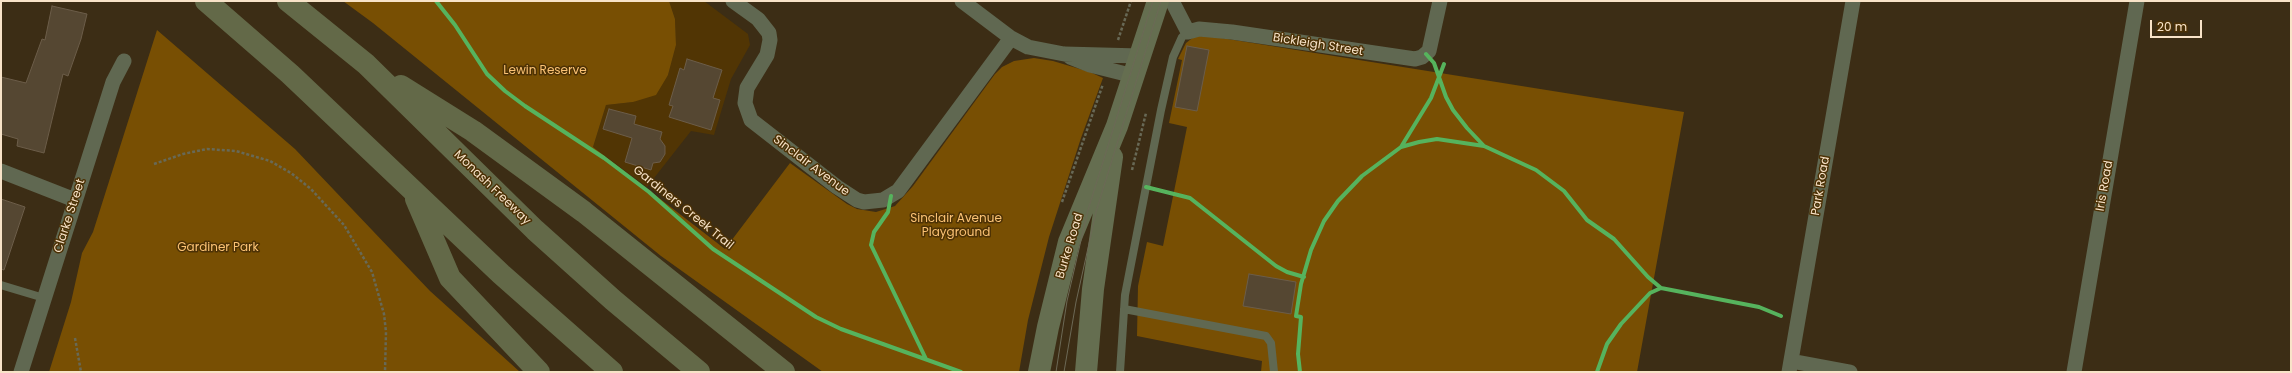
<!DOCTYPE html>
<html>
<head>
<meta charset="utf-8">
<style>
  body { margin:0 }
  #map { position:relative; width:2292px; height:373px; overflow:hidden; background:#3c2d15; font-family:Poppins,sans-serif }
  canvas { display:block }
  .frame { position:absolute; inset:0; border:2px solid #f8e3c8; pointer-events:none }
  .scale { position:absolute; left:2150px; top:20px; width:52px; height:18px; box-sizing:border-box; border:2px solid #f8e3c8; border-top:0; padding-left:5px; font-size:12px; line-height:14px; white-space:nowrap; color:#f8e3c8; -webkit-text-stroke:3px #4c3105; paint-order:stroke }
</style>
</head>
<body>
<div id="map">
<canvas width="2292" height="373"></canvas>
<div class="frame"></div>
<div class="scale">20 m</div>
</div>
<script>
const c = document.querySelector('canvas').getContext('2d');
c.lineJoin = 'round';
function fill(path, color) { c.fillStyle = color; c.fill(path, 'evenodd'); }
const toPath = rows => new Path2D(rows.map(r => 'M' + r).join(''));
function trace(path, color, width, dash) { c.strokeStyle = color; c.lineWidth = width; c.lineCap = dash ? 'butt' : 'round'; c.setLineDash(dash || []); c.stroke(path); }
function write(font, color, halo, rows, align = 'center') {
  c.font = font + ' Poppins,sans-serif'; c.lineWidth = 3; c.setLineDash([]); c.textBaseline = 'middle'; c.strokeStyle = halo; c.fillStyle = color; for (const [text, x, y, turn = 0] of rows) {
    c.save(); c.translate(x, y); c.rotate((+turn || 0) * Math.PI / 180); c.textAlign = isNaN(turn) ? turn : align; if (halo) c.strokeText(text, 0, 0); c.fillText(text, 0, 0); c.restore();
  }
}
fill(toPath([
  [669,1,704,1,748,34,750,45,731,79,714,135,691,131,647,187,593,147,606,105,633,102,668,75,676,45,675,19]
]), '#513504');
fill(toPath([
  [343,1,669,1,675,19,676,45,668,75,656,95,633,102,606,105,593,147,725,249,790,163,847,204,857,209,876,212,895,206,913,186,995,74,1002,67,1014,61,1034,58,1053,61,1090,72,1103,78,1081,138,1049,237,1028,320,1019,372,823,372,661,256,373,23],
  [157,30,295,149,430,291,520,372,49,372,71,302,82,253,93,232],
  [1195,36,1209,36,1684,112,1637,372,1261,372,1262,361,1137,336,1138,286,1147,242,1163,246,1187,127,1169,123,1182,60,1178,59,1186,43]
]), '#784f03');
const building = toPath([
  [52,6,87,14,81,39,68,76,63,74,44,153,17,146,18,139,1,134,1,77,26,83,42,39,45,40,52,6],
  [1187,46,1209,50,1197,111,1175,107,1187,46],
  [687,59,722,70,713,98,720,100,711,130,669,117,673,106,669,105,680,68,684,70,687,59],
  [609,109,636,116,634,124,662,132,660,139,665,146,665,154,660,162,653,163,651,170,625,162,632,138,603,129,609,109],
  [1,199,25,207,4,270,1,269,1,199],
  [1249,274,1296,282,1291,314,1243,306,1249,274]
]);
fill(building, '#554732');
trace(building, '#6c5d49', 1);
trace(toPath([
  [1118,40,1131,1],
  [154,164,183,154,207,149,236,151,270,161,291,173,311,189,344,225,372,272,384,314,386,332,385,372],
  [1132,170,1146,113],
  [1062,202,1103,84],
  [75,338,81,372]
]), '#686956', 2.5, [3, 2]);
trace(toPath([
  [1,285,44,298],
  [1124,309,1266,336,1271,343,1274,372],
  [1120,372,1125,295,1161,110,1173,57,1182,37,1188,32]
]), '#606851', 8);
trace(toPath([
  [733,1,758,19,769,33,770,40,767,55,747,88,745,103,751,120,837,187,857,200,864,202,883,200,898,191,1011,38],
  [962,1,1011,38,1028,47,1064,54,1140,56],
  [1172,1,1188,32,1199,29,1232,32,1415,59,1422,57,1429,51,1440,1],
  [1070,57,1090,65,1134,76],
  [1,171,75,200],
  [1791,361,1850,372],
  [21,372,113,82,124,61],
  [1789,372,1853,1],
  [2074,372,2137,1]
]), '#606851', 15);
trace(toPath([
  [1039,372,1048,327,1069,242,1117,126,1158,1],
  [1086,372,1093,289,1112,157]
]), '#656e50', 22);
trace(toPath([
  [206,1,290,74,501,274,612,372],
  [288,1,366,64,535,230,613,300,699,372],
  [401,86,473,131,584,212,784,372],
  [416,199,450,278,539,372]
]), '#636948', 22);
trace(toPath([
  [1056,372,1067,301,1088,210,1153,1],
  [1064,372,1076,302,1096,212,1161,1]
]), '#6c6956', 1);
trace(toPath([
  [436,1,455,25,487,74,505,91,525,106,604,158,649,192,713,249,816,317,841,329,961,372],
  [1426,54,1434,63,1446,97,1453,110,1467,128,1484,146],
  [1401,147,1431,98,1444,64],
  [1146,187,1190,198,1276,266,1287,272,1304,277],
  [891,196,888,212,874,232,871,245,926,359],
  [1300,372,1298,354,1301,317,1296,316,1301,284,1311,250,1324,221,1338,201,1362,176,1401,147,1419,142,1437,139,1484,146,1536,170,1564,191,1587,220,1614,239,1648,277,1661,288],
  [1597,372,1607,344,1621,324,1650,293,1661,288,1759,307,1781,316]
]), '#56b35d', 4);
write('12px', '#f8e3c8', '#4c3105', [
  ["Bickleigh Street",1318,45,9],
  ["Sinclair Avenue",811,166,37],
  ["Park Road",1821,186,-80],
  ["Iris Road",2105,186,-80],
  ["Monash Freeway",492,188,44],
  ["Gardiners Creek Trail",683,208,39],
  ["Clarke Street",70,216,-72],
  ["Burke Road",1070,246,-73]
]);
write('12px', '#fbc274', '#4c3105', [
  ["Lewin Reserve",545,71],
  ["Sinclair Avenue",956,219],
  ["Playground",956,233],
  ["Gardiner Park",218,248]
]);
</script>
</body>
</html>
